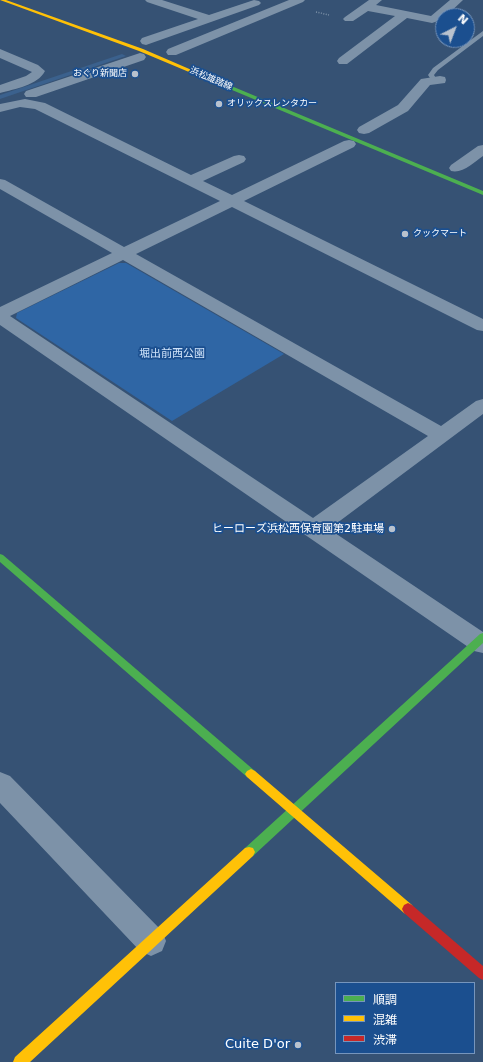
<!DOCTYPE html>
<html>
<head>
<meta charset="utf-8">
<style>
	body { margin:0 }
	#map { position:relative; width:483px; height:1062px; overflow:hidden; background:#365274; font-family:"DejaVu Sans","Noto Sans JP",sans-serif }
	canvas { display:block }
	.legend { position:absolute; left:335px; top:982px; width:140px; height:72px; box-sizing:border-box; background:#1b4f8f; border:1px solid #7695bc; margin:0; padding:5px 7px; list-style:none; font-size:12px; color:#fff }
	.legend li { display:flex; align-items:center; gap:8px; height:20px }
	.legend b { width:20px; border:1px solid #7695bc }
	.north { position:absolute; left:435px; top:8px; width:40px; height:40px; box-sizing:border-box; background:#1b4f8f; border:1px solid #7695bc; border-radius:50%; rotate:42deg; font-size:11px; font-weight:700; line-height:16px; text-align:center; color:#fff }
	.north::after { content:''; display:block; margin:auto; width:14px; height:18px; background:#b9c2ce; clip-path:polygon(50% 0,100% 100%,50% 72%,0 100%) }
</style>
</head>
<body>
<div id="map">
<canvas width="483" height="1062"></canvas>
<ul class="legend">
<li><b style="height:5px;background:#4caf50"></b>順調</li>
<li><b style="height:5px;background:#ffc107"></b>混雑</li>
<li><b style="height:5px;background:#c62828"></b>渋滞</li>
</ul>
<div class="north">N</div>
</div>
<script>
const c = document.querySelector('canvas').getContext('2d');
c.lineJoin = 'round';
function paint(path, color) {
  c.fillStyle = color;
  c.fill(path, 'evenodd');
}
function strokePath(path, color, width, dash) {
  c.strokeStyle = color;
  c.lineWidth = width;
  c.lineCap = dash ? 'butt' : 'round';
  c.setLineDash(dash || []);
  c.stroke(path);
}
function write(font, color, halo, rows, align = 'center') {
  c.font = font + ' "DejaVu Sans","Noto Sans JP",sans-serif';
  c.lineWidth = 3.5;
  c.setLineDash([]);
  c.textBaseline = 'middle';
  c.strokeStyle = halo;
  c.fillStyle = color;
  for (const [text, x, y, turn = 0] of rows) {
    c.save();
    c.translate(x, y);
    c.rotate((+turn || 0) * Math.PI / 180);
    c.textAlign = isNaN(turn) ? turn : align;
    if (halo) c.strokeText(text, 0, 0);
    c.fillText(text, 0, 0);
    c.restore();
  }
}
paint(new Path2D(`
	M119 263H126L284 354 172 421 16 318 17 313Z`), '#2f66a5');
paint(new Path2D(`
	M122 54 126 56 0 99V95Z`), '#3b618d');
strokePath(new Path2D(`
	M316 12 329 15`), '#7d92a8', 1.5, [1, 1.5]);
paint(new Path2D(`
	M483 31V36L438 70 434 75 437 80 432 81 428 75 433 68Z`), '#7d92a8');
paint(new Path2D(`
	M145 0H162L209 15 254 0 259 1 261 3 259 5 146 45 142 44 140 41 142 38 198 19 147 2Z
	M289 0H305L303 2 176 55H168L166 52 168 49Z
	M369 0H382L376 5 431 16 450 0H463L446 16H443L441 20 432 23 407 18 347 64H339L337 61 339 58 395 16 368 11 353 21H345L343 19 345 17Z
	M0 49 38 65 45 71C38 85 15 89 0 93V85L26 76 32 72 0 58Z
	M140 53 144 54 146 57 144 60 36 97H26L24 94 26 91Z
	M440 76 445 77 446 80 445 83 430 85 408 111 369 133 364 134 359 133 357 130 359 127 398 105 421 79Z
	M25 99 45 103 191 175 234 156 239 155 244 156 246 159 244 162 203 181 232 195 344 141 349 140 354 141 356 144 354 147 244 201 483 319V331L477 330 232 207 136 254 441 426 476 401 483 399V414L329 529 483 632V653L474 651 0 325V307L112 253 0 189V179L5 180 124 247 220 201 35 109 20 107 0 112V104ZM123 260 428 436 313 518 10 316Z
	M483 145V156C474 162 463 174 451 171L449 168 451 165 478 146Z
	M0 772 10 776 162 931 166 941 162 951 151 956 140 951 0 803Z`), '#7d92a8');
paint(new Path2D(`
	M189 70H193L483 191V195L189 72Z
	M0 554 3 555 255 771 257 774 255 777 251 779 247 777 0 562Z
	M483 633V643L253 856 249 857 245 856 243 852 245 848 480 634Z`), '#4caf50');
paint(new Path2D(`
	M0 0H6L143 49 194 71 189 72 139 51Z
	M251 769 255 771 412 905 414 909 412 913 408 915 404 913 247 777 245 774 247 771Z
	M249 847 253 848 255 852 253 856 30 1062H13L15 1057 245 848Z`), '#ffc107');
paint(new Path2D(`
	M408 903 412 905 483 966V980L479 978 404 913 402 909 404 905Z`), '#c62828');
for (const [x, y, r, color] of [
	[135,74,4,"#b9c2ce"],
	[219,104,4,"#b9c2ce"],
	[405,234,4,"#b9c2ce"],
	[392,529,4,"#b9c2ce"],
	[298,1045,4,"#b9c2ce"]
]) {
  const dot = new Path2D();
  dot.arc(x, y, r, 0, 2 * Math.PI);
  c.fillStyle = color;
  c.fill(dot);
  strokePath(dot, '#1b4f8f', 1.5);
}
write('9px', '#fff', '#1b4f8f', [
	["おぐり新聞店",127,74,"right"],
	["オリックスレンタカー",227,104],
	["クックマート",413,234]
], 'left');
write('9px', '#fff', '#1b4f8f', [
	["浜松雄踏線",211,79,23]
]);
write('11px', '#cfe3fa', '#1b4f8f', [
	["堀出前西公園",172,354]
]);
write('11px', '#fff', '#1b4f8f', [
	["ヒーローズ浜松西保育園第2駐車場",384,529]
], 'right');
write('13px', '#fff', '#1b4f8f', [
	["Cuite D'or",290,1045]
], 'right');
</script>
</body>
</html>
